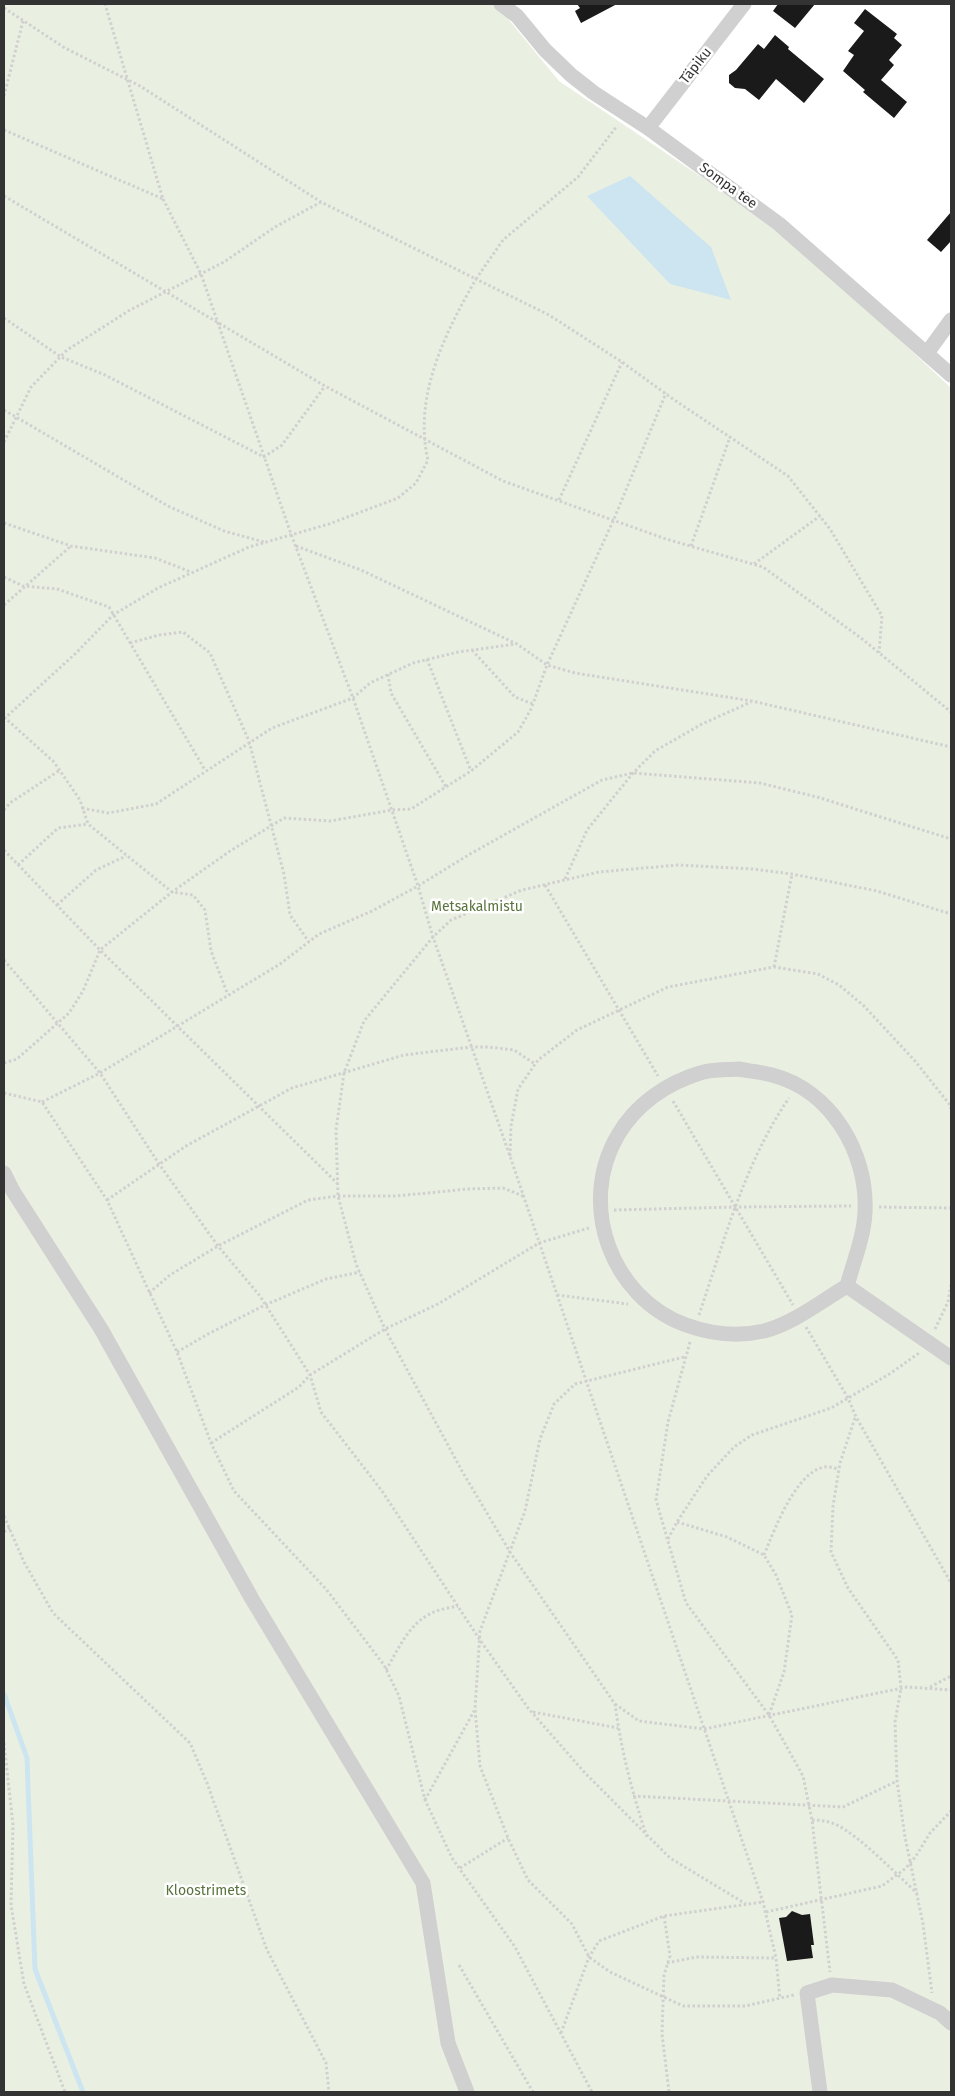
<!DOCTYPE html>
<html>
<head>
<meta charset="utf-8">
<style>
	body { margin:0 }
	#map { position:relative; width:955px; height:2096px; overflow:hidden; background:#fff; font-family:"Fira Sans",sans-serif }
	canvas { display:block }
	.frame { position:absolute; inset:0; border:5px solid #333; pointer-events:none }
</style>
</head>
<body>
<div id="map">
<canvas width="955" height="2096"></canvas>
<div class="frame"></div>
</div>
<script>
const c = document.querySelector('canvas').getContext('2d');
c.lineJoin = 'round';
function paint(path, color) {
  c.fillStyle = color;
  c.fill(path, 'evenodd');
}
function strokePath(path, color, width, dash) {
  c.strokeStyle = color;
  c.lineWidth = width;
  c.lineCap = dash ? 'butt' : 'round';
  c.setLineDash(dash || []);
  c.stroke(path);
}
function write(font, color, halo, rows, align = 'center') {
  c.font = font + ' "Fira Sans",sans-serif';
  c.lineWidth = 5;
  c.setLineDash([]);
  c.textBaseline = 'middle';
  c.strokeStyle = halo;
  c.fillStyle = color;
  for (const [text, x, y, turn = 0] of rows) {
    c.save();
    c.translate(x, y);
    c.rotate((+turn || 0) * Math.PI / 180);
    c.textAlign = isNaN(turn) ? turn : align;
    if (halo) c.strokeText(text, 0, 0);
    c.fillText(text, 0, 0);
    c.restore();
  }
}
paint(new Path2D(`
	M4 4H494L500 9 559 81 743 205 838 281 951 388V2092H4Z`), '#eaf0e1');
paint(new Path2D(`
	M630 176 711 247 731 300 670 284 587 196Z`), '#cce5f0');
strokePath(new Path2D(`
	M4 1694 27 1758 35 1969 83 2092`), '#cce5f0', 5);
paint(new Path2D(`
	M577 4H617L581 23 575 11 580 8Z
	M778 4H815L795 28 773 11Z
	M865 9 897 34 894 38 902 45 889 60 894 65 881 80 907 102 894 118 863 92 865 90 843 71 854 55 848 51 864 31 854 23Z
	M775 35 789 47 788 49 824 79 804 103 776 79 759 100 745 89 735 88 729 83V75L736 70 758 44 764 49Z
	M951 212V241L941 252 927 240Z
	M792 1911 802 1915 810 1914 814 1945H811L813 1958 787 1961 779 1918 786 1917Z`), '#1a1a1a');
strokePath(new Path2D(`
	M4 8 65 48 140 86 321 202 476 279 503 240 578 177 617 126
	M4 96 23 21
	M4 130 163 199 105 4
	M4 196 325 386 503 481 666 539 763 567 861 638 951 712
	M163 199 201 274 291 534 353 698 418 886 433 937 512 1162 763 1902 776 1958 780 1999
	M4 318 61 357 105 375 264 457 282 445 325 386
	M4 410 168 506 224 531 264 542
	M4 442 31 387 67 350 130 310 224 262 275 227 321 202
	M559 500 622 362
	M4 523 71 546 155 558 191 572
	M296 546 361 570 517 644 547 665 575 673 752 701 951 747
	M691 546 730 437
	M754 564 820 516
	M4 577 23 586 57 589 109 607 205 770
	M4 605 71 546
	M130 643 159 635 183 632 210 653 249 741 284 874 290 915 309 942
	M472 650 515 697 533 704
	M427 659 471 771
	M388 674 391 693 446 787
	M4 717 54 762 80 800 88 824 172 892 193 895 205 910 211 951 228 995
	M4 719 76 653 113 615 158 588 249 547 329 524 398 498 416 483 428 460C413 397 445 333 476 279L549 315 622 362 673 399 788 476 830 529 882 616 879 653
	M82 808 108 813 156 804 272 728 353 698 370 683 413 663 458 652 516 644
	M4 810 10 803 60 770
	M4 850 100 950 337 1183
	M18 865 58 828 88 824
	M565 879 587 830 633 773 655 751 702 724 751 702
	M545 885 658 1076
	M57 905 96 870 126 856
	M4 960 100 1073 159 1164 218 1246 260 1296 310 1375 321 1412 382 1491 480 1640 528 1708 585 1773 670 1858 746 1904
	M774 967 792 874
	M4 1063 17 1059 69 1013 83 991 100 950 172 892 230 851 284 818 330 821 392 810 411 809 471 771 518 732 531 709 547 665 614 519 666 393
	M4 1093 42 1102 107 1200 177 1352 211 1443 234 1491 326 1589 384 1665 399 1696 425 1800 452 1858 515 1947 592 2092
	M673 1101 793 1305
	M42 1102 100 1073 280 964 319 934 372 911 418 886 470 854 602 780 633 773 760 783 817 797 951 839
	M510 1156 511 1126 518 1089 538 1060 577 1030 668 987 774 967 818 974 839 985 864 1006 915 1061 950 1105 951 1109
	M107 1200 186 1146 292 1088 404 1055 471 1047H488L514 1050 535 1064
	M879 1207 951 1208
	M614 1210 735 1207 851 1206
	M149 1293 170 1275 218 1246 308 1200 338 1196H396L468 1189 503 1188 523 1196
	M557 1295 628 1304
	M699 1315C724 1241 745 1162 789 1098
	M806 1327 848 1398 856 1417 951 1583
	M935 1329 948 1302 951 1285
	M690 1342 668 1422 656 1500 686 1603 769 1715 803 1776 812 1820 830 1972
	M177 1352 208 1334 265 1305 326 1279 360 1272
	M684 1357 575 1384 554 1404 540 1439 525 1511 480 1631 475 1709 480 1766 508 1838 528 1880 572 1924 589 1957 610 1972 683 2006H745L794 1995
	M855 1418 840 1463 833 1506 831 1552 848 1588 898 1660 901 1688 895 1722 897 1781 905 1837 923 1924 932 1993
	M211 1443 299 1387 310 1375 385 1329 438 1304 539 1243 589 1228
	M4 1516 24 1562 53 1613 190 1743 207 1783 267 1950 326 2063 329 2092
	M677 1522 727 1537 764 1555 776 1575 792 1615 784 1672 769 1715
	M4 1532 10 1528
	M668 1539 677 1522 707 1476 734 1447 752 1435 831 1408 891 1373 919 1353
	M764 1555C774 1531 803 1450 839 1470
	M386 1670C398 1650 409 1623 432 1613 439 1609 450 1608 458 1606
	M930 1687 951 1676
	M615 1704 639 1721 704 1729 907 1687 951 1690
	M533 1712 618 1728
	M4 1743 13 1825 11 1905 24 1984 65 2092
	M633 1796 843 1807 897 1781
	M425 1800 474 1711
	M812 1820C820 1820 827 1821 835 1824 859 1835 896 1874 917 1893
	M647 1837C632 1793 621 1749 615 1704L510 1552 462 1471 385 1329 356 1264 338 1196 336 1130 344 1073 364 1021 433 937 451 920 522 890 599 872 678 865 753 869 792 874 877 891 951 914
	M460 1868 508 1838
	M766 1912 882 1886 906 1868 916 1856 930 1833 951 1811
	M664 1916 670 1956 664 1975 662 2034 669 2092
	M667 1963 696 1957 776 1958
	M459 1965 533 2092
	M561 2033 589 1957 599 1941 664 1916 763 1902`), '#d0d0d0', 3, [2.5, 2.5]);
strokePath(new Path2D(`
	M501 4 517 16 545 50 571 75 594 93 648 128 779 224 951 375
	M648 128 744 4
	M927 353 951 320
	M738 1069C749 1071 761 1072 772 1075 831 1090 868 1153 865 1212 864 1237 853 1263 847 1286 820 1302 794 1323 764 1331 738 1337 711 1334 686 1325 611 1298 577 1204 618 1135 636 1104 667 1083 700 1073 712 1069 726 1070 738 1069Z
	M4 1173 13 1191 101 1329 252 1599 423 1883 448 2043 467 2092
	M847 1286 951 1358
	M820 2092 807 1993 832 1985 892 1990 940 2013 951 2023`), '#d0d0d0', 15);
write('14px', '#333', '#fff', [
	["Täpiku",696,66,-52],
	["Sompa tee",728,186,36]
]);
write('14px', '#59733c', '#fff', [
	["Metsakalmistu",477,907],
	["Kloostrimets",206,1891]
]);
</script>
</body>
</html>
